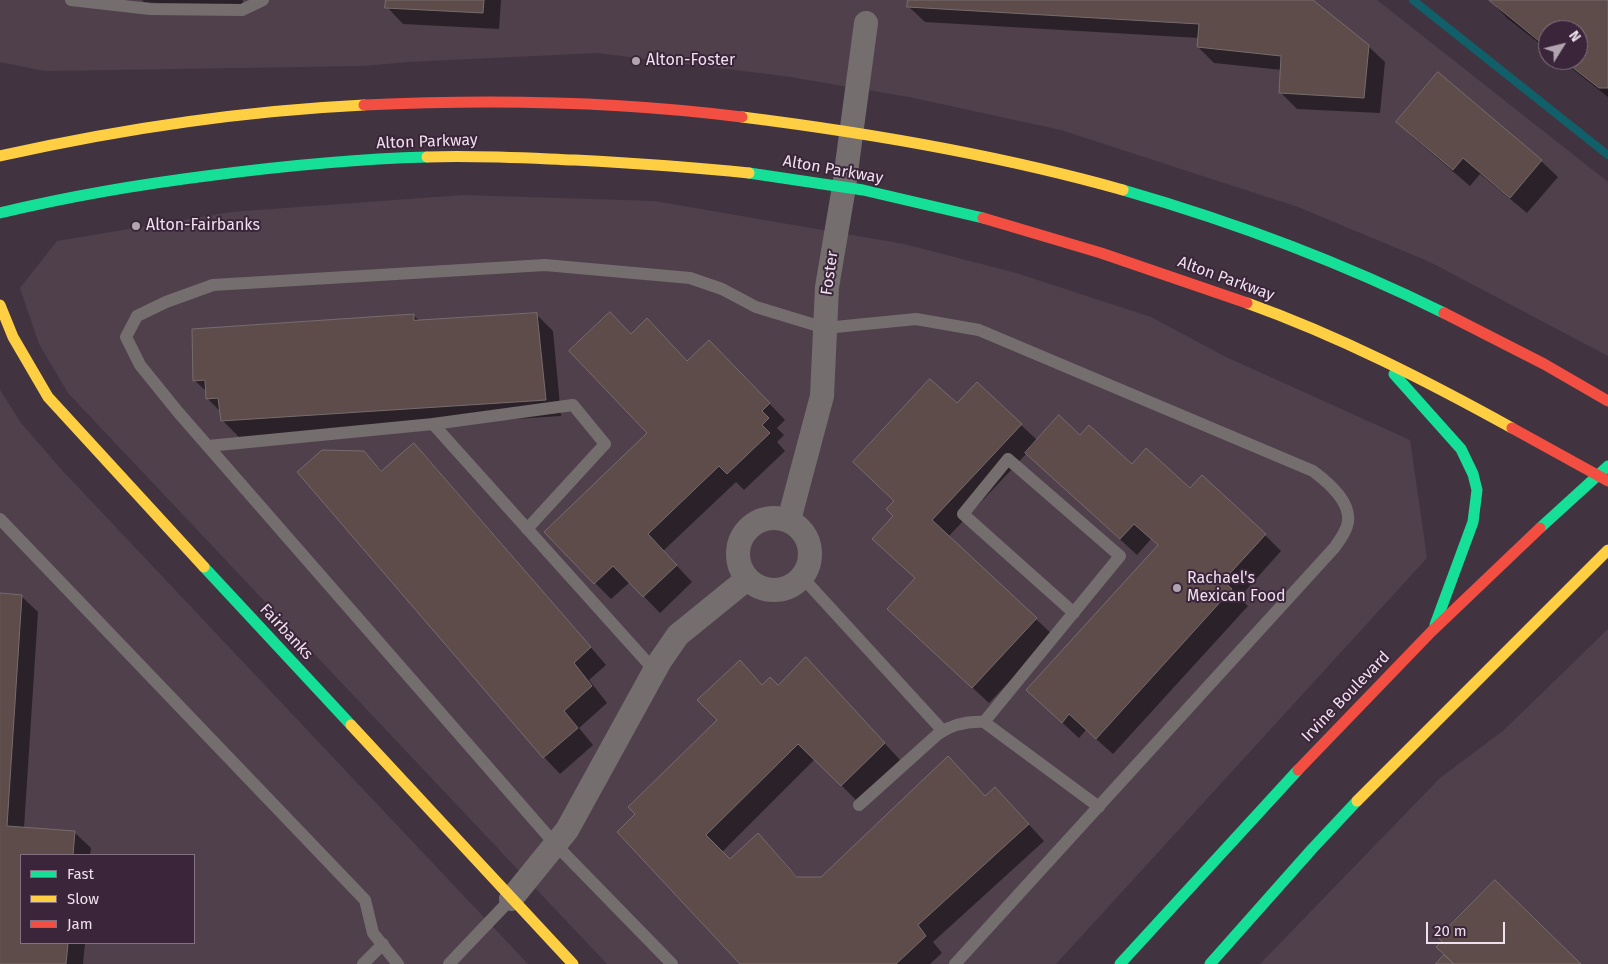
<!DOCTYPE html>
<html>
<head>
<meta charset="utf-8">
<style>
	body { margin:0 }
	#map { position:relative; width:1608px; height:964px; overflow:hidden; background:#413440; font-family:"Fira Sans",sans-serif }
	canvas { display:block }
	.legend { position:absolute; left:20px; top:854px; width:175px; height:90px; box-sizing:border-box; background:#3b253a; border:1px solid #837082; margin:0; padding:6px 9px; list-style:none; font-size:15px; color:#eee0ed }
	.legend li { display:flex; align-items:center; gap:10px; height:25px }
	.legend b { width:25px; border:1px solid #837082 }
	.north { position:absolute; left:1538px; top:20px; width:50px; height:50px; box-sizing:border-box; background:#3b253a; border:1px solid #837082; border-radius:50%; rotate:54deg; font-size:14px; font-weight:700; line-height:20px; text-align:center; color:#eee0ed }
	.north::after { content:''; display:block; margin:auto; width:18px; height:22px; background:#b1a4b0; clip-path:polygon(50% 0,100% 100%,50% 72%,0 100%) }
	.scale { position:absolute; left:1426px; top:922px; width:79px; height:22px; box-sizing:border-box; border:2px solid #eee0ed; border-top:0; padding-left:6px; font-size:15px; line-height:18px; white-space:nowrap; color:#eee0ed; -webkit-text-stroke:4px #3b253a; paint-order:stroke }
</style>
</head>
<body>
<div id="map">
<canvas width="1608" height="964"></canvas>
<ul class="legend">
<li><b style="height:6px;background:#16e098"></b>Fast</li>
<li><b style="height:6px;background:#ffcf43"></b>Slow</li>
<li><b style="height:6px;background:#f24e42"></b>Jam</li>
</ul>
<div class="north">N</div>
<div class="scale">20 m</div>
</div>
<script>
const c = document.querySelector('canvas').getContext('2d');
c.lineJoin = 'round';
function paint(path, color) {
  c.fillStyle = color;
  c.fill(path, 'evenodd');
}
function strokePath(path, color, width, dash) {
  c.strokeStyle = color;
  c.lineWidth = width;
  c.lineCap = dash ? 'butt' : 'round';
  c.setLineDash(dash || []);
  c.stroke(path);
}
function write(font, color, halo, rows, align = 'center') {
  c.font = font + ' "Fira Sans",sans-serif';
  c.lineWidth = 4;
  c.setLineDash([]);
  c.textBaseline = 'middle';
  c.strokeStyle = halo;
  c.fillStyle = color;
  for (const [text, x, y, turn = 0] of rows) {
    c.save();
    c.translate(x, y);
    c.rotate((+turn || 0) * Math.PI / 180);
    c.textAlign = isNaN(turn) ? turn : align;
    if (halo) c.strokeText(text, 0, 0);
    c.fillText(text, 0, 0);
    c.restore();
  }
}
paint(new Path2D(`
	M0 0H1377L1608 182V356L1430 262 1298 207 1061 130 909 97 784 76 597 53 407 62 363 66 45 71 0 62Z
	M463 195 654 201 904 244 1016 273 1151 317 1226 357 1410 440 1427 558 1056 964H607L68 393 39 344 20 288 57 241 231 212Z
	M0 390 21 423 60 468 528 964H0ZM21 855H194V943H21Z
	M1608 629V964H1260L1440 778 1504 730Z`), '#50404c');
paint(new Path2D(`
	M142 0H243L242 9 144 2Z
	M387 0H501L499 29 403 24 387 7Z
	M909 0H1311L1368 46 1385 62 1380 113 1297 109 1280 92 1282 70 1214 63 1198 47 1199 38 925 22 908 6Z
	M1490 0H1608V97L1561 60H1578V30H1548V50L1507 18Z
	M1398 122 1541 161 1558 177 1527 213 1480 174 1470 186 1414 138Z
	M413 315 420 321 537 315 553 331 561 416 239 437 222 420 221 412 207 398V392L194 380Z
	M631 335 688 362 726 358 785 420 777 428 784 435 777 442 785 451 744 490 736 482 663 551 692 582 660 613 630 582 611 599 595 583 649 434Z
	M957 405 1021 425 1038 441 1081 437 1132 466 1190 490 1265 535 1281 551 1239 598 1248 606 1113 754 1086 730 1079 738 1044 706 1159 546 1151 539 1137 555 1027 453 948 537 1053 635 989 703 905 625 916 579 895 516V501Z
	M414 445 430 461 606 665 589 680 607 703 579 728 593 745 560 774 544 757 299 472 363 452 383 472Z
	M0 594 21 596 38 612 24 828 74 832 91 848 90 855H21V943H85L83 964H0Z
	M740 662 763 686H778L822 675 900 760 858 802 815 759 722 852 730 861 758 834 799 878 822 879 986 797 1011 805 1044 841 933 942 942 953 930 964H742L636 814 719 720Z`), '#0007');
strokePath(new Path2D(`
	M1413 0 1608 155`), '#105f69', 8);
const building = new Path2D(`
	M386 0H484L483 13 385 8Z
	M908 0H1313L1369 45 1364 98 1279 93 1281 56 1197 47 1199 24 907 7Z
	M1489 0H1608V88H1599L1563 60H1578V30H1548V48Z
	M1438 72 1542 160 1510 198 1463 158 1453 170 1396 122Z
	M610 312 631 334 647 318 687 361 709 340 770 403 762 411 769 418 762 425 770 433 727 474 719 466 648 534 677 565 643 597 613 566 594 584 544 532 647 433 569 351Z
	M537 313 546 400 221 421 218 398 206 399 205 380 193 381 192 329 414 314V320Z
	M930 379 957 403 977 382 1022 424 932 520 1037 618 972 688 887 609 915 578 872 539 893 516 886 509 894 501 853 462Z
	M1059 415 1080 435 1089 425 1132 464 1146 448 1190 488 1202 475 1266 534 1223 581 1232 589 1096 739 1069 714 1062 723 1026 690 1158 545 1134 524 1120 539 1025 453Z
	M414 443 591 647 574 663 592 686 564 711 578 728 543 758 297 472 322 450 364 451 381 471Z
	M0 593 22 595 7 826 75 831 73 855H21V943H68L66 964H0Z
	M806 657 885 743 841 786 798 744 706 835 730 859 758 833 797 877H821L948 756 985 796 995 787 1029 824 918 925 926 936 896 964H740L617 832 635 814 628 807 717 720 697 700 740 660 762 685 770 677 778 685Z
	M1495 880 1581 964H1454L1436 947 1442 941 1438 938Z
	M1444 955 1454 964H1436Z`);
paint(building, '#5d4c49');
strokePath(building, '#776c6d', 1);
strokePath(new Path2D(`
	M71 0 150 9 242 10 263 0
	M433 424 573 405 605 444 527 529
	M208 446 433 424 655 671
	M0 519 365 900 373 933 398 964
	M802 577 943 731
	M984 722 1120 556 1008 459 963 514 1074 613
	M859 805 938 734C953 724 967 721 984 722L1099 807
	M363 964 383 944
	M449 964 511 899
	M672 964 555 844 178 412 140 365 126 337 137 316 166 302 213 285 545 265 690 278 722 289 756 307 825 328 916 319 979 330 1313 471C1329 483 1354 504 1347 526 1345 533 1339 541 1335 547L955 964`), '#746e6e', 12);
strokePath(new Path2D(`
	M738 554a36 36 0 1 1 72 0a36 36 0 1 1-72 0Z
	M789 520 822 396 827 287 844 187 866 23
	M511 899 567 830 660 661 678 635 747 579`), '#746e6e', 24);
strokePath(new Path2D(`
	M749 173 863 190 983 218
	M1123 190C1234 222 1341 262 1444 313
	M0 213C70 196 142 184 214 175 284 166 355 159 427 157
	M1394 374 1461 449 1473 474 1477 490 1473 522 1435 625
	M1540 528 1608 466
	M204 567 351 725
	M1120 964 1298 770
	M1210 964 1312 849 1357 801`), '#16e098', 11);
strokePath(new Path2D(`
	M742 117C870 133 999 155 1123 190
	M0 156C120 129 241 111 364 105
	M427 157C476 155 525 158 575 160 633 163 691 167 749 173
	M1247 303C1339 336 1427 381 1512 428
	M0 305 13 337 48 397 204 567
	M351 725 573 964
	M1357 801 1608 550`), '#ffcf43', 11);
strokePath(new Path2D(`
	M364 105C490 99 616 101 742 117
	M983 218 1101 253 1247 303
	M1444 313 1544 364 1608 401
	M1512 428 1608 481
	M1298 770 1432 631 1540 528`), '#f24e42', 11);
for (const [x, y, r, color] of [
	[636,61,5,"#b1a4b0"],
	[136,226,5,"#b1a4b0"],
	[1177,588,5,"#b1a4b0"]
]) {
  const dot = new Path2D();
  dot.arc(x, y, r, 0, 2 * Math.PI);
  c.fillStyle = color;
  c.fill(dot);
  strokePath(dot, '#3b253a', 2);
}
write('16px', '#eee0ed', '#3b253a', [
	["Alton-Foster",646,61],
	["Alton-Fairbanks",146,226],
	["Rachael's",1187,579],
	["Mexican Food",1187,597]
], 'left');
write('16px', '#eee0ed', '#3b253a', [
	["Alton Parkway",427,142,-2],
	["Alton Parkway",833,170,10],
	["Foster",830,273,-82],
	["Alton Parkway",1226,279,20],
	["Fairbanks",286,632,47],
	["Irvine Boulevard",1346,697,-46]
]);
</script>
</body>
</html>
